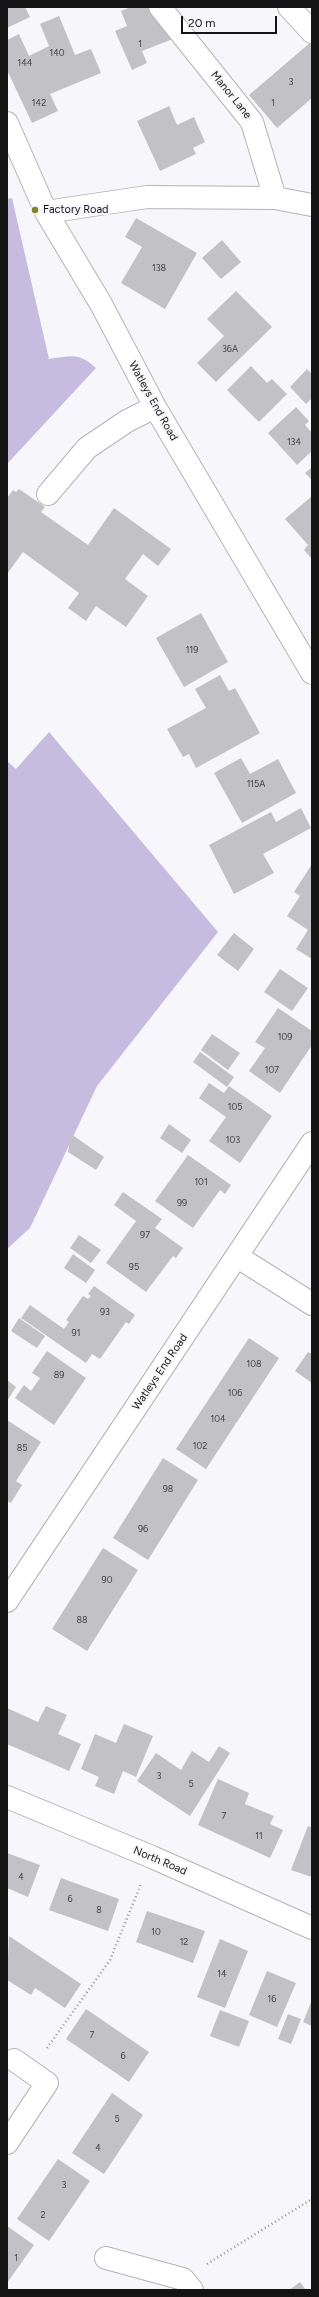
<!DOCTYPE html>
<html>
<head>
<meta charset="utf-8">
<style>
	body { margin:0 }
	#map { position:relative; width:319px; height:2297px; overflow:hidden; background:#f7f6fa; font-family:Figtree,sans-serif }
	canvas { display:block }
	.frame { position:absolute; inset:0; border:8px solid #141415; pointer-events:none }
	.scale { position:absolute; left:181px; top:16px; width:96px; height:18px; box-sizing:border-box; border:2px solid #141415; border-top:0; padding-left:5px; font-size:12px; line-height:14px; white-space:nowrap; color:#141415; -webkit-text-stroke:3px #f7f6fa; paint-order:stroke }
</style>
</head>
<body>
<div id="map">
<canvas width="319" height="2297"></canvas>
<div class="frame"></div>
<div class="scale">20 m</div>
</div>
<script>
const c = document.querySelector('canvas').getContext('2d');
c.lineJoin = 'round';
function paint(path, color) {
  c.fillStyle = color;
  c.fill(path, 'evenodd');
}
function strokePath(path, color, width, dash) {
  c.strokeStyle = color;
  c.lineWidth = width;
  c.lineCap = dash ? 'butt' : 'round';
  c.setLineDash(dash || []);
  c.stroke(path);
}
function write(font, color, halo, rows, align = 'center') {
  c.font = font + ' Figtree,sans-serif';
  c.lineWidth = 4;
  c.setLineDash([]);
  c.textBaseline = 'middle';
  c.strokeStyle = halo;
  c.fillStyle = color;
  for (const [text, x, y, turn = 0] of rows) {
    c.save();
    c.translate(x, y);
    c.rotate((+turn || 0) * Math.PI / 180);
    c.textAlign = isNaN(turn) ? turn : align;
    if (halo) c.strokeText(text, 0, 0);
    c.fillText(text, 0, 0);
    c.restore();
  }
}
paint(new Path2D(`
	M12 198 49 359C69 356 79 352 96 368L7 464V199Z
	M49 732 218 932 97 1086 30 1228 7 1249V761L16 769Z`), '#c6bce0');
paint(new Path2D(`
	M7 7H25L30 17 7 28Z
	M131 7H153L178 37 142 51 147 63 132 70 115 31 127 26 121 11Z
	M59 16 75 55 91 49 101 73 50 94 58 111 32 123 7 70V40L19 34 29 56 49 46 40 24Z
	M311 42 312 98 277 128 249 95Z
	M169 106 177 125 194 117 205 142 193 148 196 154 160 171 137 121Z
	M136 218 197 253 165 309 121 283 142 247 125 237Z
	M222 240 241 262 221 279 202 258Z
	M236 291 272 327 216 382 197 363 224 336 207 319Z
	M251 366 267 383 272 379 287 394 259 422 227 390Z
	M307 369 312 374V398L306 404 290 387Z
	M296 407 309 421 305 425 312 433V451L297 465 268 433Z
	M312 467V480L305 473Z
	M19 489 45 507 41 512 88 545 114 508 171 549 158 566 143 554 125 579 148 596 126 627 96 606 86 621 68 608 79 593 23 552 7 574V498L13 490 16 492Z
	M312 496V559L304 550 308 545 285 519Z
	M201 613 228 662 184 687 156 638Z
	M220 675 229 691 235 688 260 733 196 768 189 754 183 757 167 729 206 708 195 689Z
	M241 758 250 774 278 759 296 793 242 823 214 773Z
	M301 808 311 828 263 854 274 873 234 894 209 845 271 812 276 822Z
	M312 864V959L296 949 308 930 287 916 300 896 294 892Z
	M234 933 254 949 238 971 217 955Z
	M280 969 308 988 292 1011 264 992Z
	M278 1008 312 1031V1045L280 1093 249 1071 265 1048 255 1042Z
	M212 1034 240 1053 228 1070 201 1050Z
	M200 1052 234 1077 227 1087 193 1062Z
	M209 1083 224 1093 229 1086 272 1116 240 1163 209 1141 226 1117 199 1098Z
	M169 1124 191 1140 182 1153 160 1138Z
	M71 1134 104 1157 96 1170 68 1152Z
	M188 1155 231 1185 225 1194 220 1190 193 1228 155 1201Z
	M123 1192 162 1219 155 1228 183 1248 176 1258 173 1256 146 1292 106 1263 136 1221 114 1205Z
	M79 1235 101 1250 91 1263 70 1248Z
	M73 1254 95 1270 86 1283 64 1268Z
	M94 1286 135 1315 129 1324 126 1322 100 1359 92 1354 86 1363 21 1318 30 1305 64 1329 69 1322 66 1320 83 1296 88 1299 91 1296 88 1294Z
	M19 1318 45 1336 37 1348 11 1331Z
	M249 1338 279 1358 206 1469 176 1449Z
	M47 1351 86 1378 54 1425 15 1398 24 1385 31 1391 40 1378 32 1373Z
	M308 1352 312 1354V1383L295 1371Z
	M7 1380 16 1387 7 1401Z
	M7 1420 41 1442 16 1481 22 1485 11 1503 7 1501Z
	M163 1458 198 1480 148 1560 113 1538Z
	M103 1548 138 1570 87 1651 52 1629Z
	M46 1706 67 1715 58 1734 81 1744 69 1771 7 1744V1708L38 1722Z
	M124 1724 153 1736 136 1777 123 1771 114 1794 95 1786 99 1777 81 1769 95 1734 116 1743Z
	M219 1746 230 1753 190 1816 137 1781 156 1753 181 1770 192 1751 209 1762Z
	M218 1779 249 1793 245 1804 274 1816 270 1824 283 1830 270 1858 198 1825Z
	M308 1826 312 1828V1877L291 1870Z
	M7 1853 40 1865 28 1897 7 1888Z
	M61 1878 119 1899 108 1931 49 1910Z
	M147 1911 205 1931 193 1963 136 1942Z
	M9 1936 81 1984 65 2008 35 1988 31 1995 7 1980Z
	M220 1939 248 1951 225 2008 197 1997Z
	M267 1971 296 1983 277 2027 249 2015Z
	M312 2000V2026L303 2022Z
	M86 2009 149 2052 129 2082 66 2039Z
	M220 2010 249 2021 239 2047 210 2036Z
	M288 2014 301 2019 291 2044 278 2039Z
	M112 2093 143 2115 104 2174 72 2153Z
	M58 2159 90 2181 49 2241 17 2219Z
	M7 2226 34 2245 7 2283Z
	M300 2282 306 2290H289L292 2288Z`), '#c2c1c5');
const minor = new Path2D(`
	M160 7 252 122 275 198
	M289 7 312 32
	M7 123 46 212 101 304 155 407 312 673
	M46 212 147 197 275 198 312 205
	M48 494 87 448 127 421 155 407
	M238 1257 312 1304
	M7 1601 312 1143
	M7 1797 152 1857 312 1928
	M7 2143 47 2083 14 2060
	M106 2258 183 2279 192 2290`);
strokePath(minor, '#b4b3b7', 24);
strokePath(new Path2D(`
	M47 2048 110 1960 141 1884
	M207 2264 312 2199`), '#959497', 2.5, [1, 3]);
strokePath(minor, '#fff', 22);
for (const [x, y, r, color] of [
	[35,210,4,"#85822a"]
]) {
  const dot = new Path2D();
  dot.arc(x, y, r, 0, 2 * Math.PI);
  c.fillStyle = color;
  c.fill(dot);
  strokePath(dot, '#f7f6fa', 1.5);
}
write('9px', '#403f41', null, [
	["1",140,44],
	["140",57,53],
	["144",25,63],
	["3",291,82],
	["142",39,103],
	["1",273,103],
	["138",159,268],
	["36A",230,349],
	["134",294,442],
	["119",192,650],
	["115A",256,784],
	["109",285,1037],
	["107",272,1070],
	["105",235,1107],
	["103",233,1140],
	["101",201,1182],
	["99",182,1203],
	["97",145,1235],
	["95",134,1267],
	["93",105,1312],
	["91",76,1333],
	["108",254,1364],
	["89",59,1375],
	["106",235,1393],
	["104",218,1419],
	["102",200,1446],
	["85",22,1448],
	["98",168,1489],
	["96",143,1529],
	["90",107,1580],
	["88",82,1620],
	["3",159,1776],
	["5",191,1784],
	["7",224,1816],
	["11",259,1836],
	["4",21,1877],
	["6",70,1899],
	["8",99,1910],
	["10",156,1932],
	["12",184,1942],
	["14",222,1974],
	["16",272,1999],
	["7",92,2035],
	["6",123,2056],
	["5",117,2119],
	["4",98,2148],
	["3",64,2185],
	["2",43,2215],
	["1",16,2258]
]);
write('11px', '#141415', '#f7f6fa', [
	["Manor Lane",231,95,51],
	["Watleys End Road",153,401,61],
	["Watleys End Road",160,1372,-56],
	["North Road",160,1861,23]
]);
write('11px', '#141415', '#f7f6fa', [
	["Factory Road",43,210]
], 'left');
</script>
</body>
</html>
